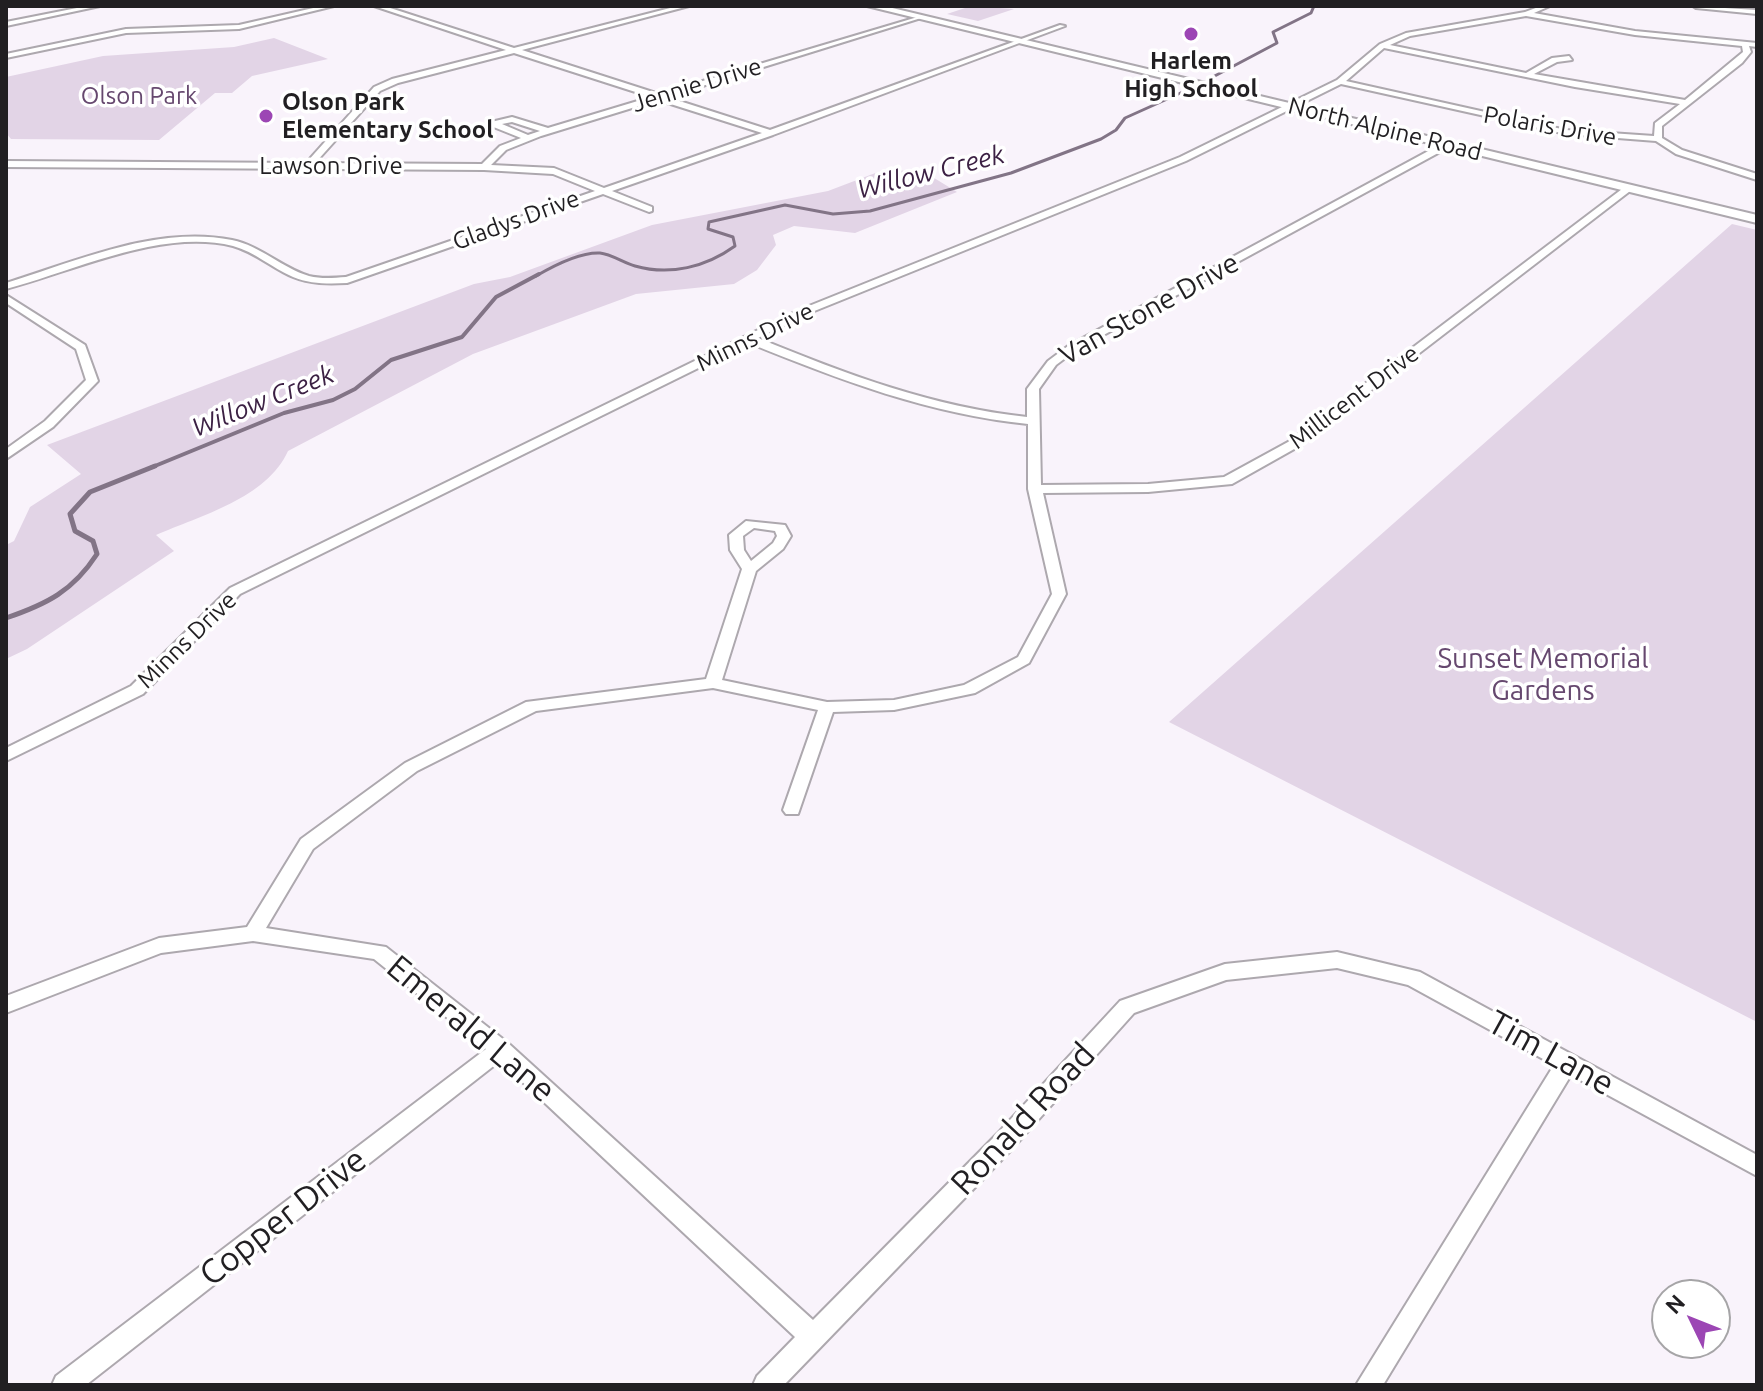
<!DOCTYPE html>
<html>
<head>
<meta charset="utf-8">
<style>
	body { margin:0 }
	#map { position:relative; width:1763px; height:1391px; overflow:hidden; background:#f9f3fb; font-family:Ubuntu,sans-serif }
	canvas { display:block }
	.frame { position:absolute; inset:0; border:8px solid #211f22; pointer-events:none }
	.north { position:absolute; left:1651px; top:1279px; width:80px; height:80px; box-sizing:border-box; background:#fff; border:2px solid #a6a5a7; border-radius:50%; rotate:313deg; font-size:22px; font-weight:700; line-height:32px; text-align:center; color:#211f22 }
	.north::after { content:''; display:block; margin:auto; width:28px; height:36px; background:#9c46b4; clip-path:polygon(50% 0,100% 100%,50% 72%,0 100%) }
</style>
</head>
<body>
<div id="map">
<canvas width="1763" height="1391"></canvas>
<div class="frame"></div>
<div class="north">N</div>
</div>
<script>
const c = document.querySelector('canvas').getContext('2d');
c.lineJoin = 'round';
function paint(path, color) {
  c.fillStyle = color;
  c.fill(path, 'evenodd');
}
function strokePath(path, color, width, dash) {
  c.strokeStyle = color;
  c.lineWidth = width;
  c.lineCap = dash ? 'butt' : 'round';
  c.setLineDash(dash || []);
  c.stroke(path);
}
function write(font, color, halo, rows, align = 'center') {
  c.font = font + ' Ubuntu,sans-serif';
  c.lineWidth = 7;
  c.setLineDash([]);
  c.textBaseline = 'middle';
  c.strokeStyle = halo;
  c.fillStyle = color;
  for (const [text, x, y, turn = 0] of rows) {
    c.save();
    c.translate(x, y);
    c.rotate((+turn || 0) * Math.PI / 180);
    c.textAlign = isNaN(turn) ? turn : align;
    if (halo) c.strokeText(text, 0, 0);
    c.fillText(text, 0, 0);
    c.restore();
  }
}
paint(new Path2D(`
	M971 6 1014 9 978 21 947 14Z
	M274 38 328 59 252 76 232 93H215L159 140 11 139 6 133V77L103 56 234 47Z
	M896 170 926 173 957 192 855 233 794 226 773 235 776 245 757 270 734 284 636 294 473 354 288 451C267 498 200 516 156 535L174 551 27 649 6 659V545L14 541 30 507 81 474 47 445 474 284 510 277 652 225 828 191 878 172Z
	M1732 224 1757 230V1022L1169 722Z`), '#e2d4e6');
strokePath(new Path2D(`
	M1209 79 1277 43 1273 32 1311 13 1314 6
	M536 276C553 266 579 252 600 253 611 254 624 263 635 266 670 276 706 267 735 246L733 237 708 229 709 222 785 205 833 214 870 211 1011 173 1101 139 1116 130 1125 118 1185 91`), '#827486', 3);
strokePath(new Path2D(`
	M150 468 284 413 333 400 355 389 391 360 462 337 496 297 539 274`), '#827486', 4);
strokePath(new Path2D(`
	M6 618C47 604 73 591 97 554L93 541 75 531 70 514 90 492 155 466`), '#827486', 5);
const minor = new Path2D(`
	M87 6H100L6 26V22Z
	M322 6H334L239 29 126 33 6 58V54L126 29 239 25Z
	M374 6H384L514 48 678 6H689L522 50 659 94 921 16V18L667 97 770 130 1060 25 1065 26 773 135 612 191 652 207V211L649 212 603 194 347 283C328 284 310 284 293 277 272 268 255 252 233 246 162 228 74 271 6 289V283C77 261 157 225 232 240 261 246 282 268 309 276 321 279 333 278 346 277L595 191 553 174 484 170 6 167V161L306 163 374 87 392 79 506 50ZM514 53 651 97 548 128 512 117 491 122V126L521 138 500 146 482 164 315 163 380 91 398 83ZM658 100 762 133 604 188 554 168 491 165 506 150 541 136ZM512 122 540 131 528 135 502 124Z
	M1541 6H1550L1534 13 1635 31 1757 43V47L1749 46 1751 52 1742 63 1662 126V138L1682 150 1757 174V180L1676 154 1656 141 1566 134 1341 84 1186 161 807 314 758 338C846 374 932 407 1027 417V389L1048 361 1068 346 1445 142H1451V146L1076 350 1056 365 1039 389 1041 485 1148 484 1224 477 1288 442 1626 186 1634 188 1296 448 1232 484 1148 492 1043 493 1066 594 1029 663 975 693 894 710 833 712 798 814H786L783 810 818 710 713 688 536 711 417 771 313 849 266 928 386 947 508 1043 813 1320 997 1134 1120 1001 1225 964 1337 952 1420 972 1757 1155V1176L1571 1075 1383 1385H1356L1554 1065 1408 985 1337 968 1226 980 1134 1013 1013 1148 784 1385H753L757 1376 795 1337 500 1061 86 1385H52L56 1376 486 1049 374 959 253 941 161 953 6 1013V996L159 938 247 927 301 839 405 763 526 702 706 679 742 569 730 550 729 535 746 521 785 525 791 536 783 549 756 571 722 680 827 702 894 700 964 685 1018 657 1052 594 1028 489V424C929 414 840 380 749 343L240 594 143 694 6 761V748L131 686 230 588 799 310 1180 157 1337 80 1380 44 1406 33 1525 12ZM1526 16 1635 35 1742 46 1743 52 1685 100 1534 74 1557 62 1572 60 1569 56 1552 58 1526 73 1390 45 1410 36ZM1384 48 1575 87 1680 104 1655 123 1654 136 1566 130 1346 81ZM754 528 775 531 777 536 773 543 751 561 744 550 743 536Z
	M1693 6 1757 10V14L1696 8Z
	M6 295 85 345 98 381 53 427 6 459V449L45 421 86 380 76 349 6 303Z`);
const secondary = new Path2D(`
	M867 6H884L1757 215V223Z`);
strokePath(minor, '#ada8ae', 4);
strokePath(secondary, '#ada8ae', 4);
paint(minor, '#fff');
paint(secondary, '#fff');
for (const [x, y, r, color] of [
	[1191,34,8,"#9c46b4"],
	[266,116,8,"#9c46b4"]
]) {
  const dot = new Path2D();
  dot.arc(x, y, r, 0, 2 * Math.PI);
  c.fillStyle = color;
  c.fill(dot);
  strokePath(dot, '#fff', 3);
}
write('bold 24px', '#211f22', '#fff', [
	["Harlem",1191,61],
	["High School",1191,89],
	["Olson Park",282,102,"left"],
	["Elementary School",282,130,"left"]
]);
write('24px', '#211f22', '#fff', [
	["Jennie Drive",697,85,-17],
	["Polaris Drive",1550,126,10],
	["North Alpine Road",1385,129,14],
	["Lawson Drive",331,166],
	["Gladys Drive",516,220,-20],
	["Minns Drive",755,337,-26],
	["Millicent Drive",1354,397,-37],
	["Minns Drive",187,640,-44]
]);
write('24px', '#66486f', '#fff', [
	["Olson Park",139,96]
]);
write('italic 26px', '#3c2144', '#fff', [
	["Willow Creek",931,172,-14],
	["Willow Creek",263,401,-22]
]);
write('28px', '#211f22', '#fff', [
	["Van Stone Drive",1149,309,-29]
]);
write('28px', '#66486f', '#fff', [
	["Sunset Memorial",1543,659],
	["Gardens",1543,691]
]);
write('34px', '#211f22', '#fff', [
	["Emerald Lane",471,1029,40],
	["Tim Lane",1551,1053,29],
	["Ronald Road",1023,1119,-47],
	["Copper Drive",283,1217,-38]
]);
</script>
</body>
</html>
